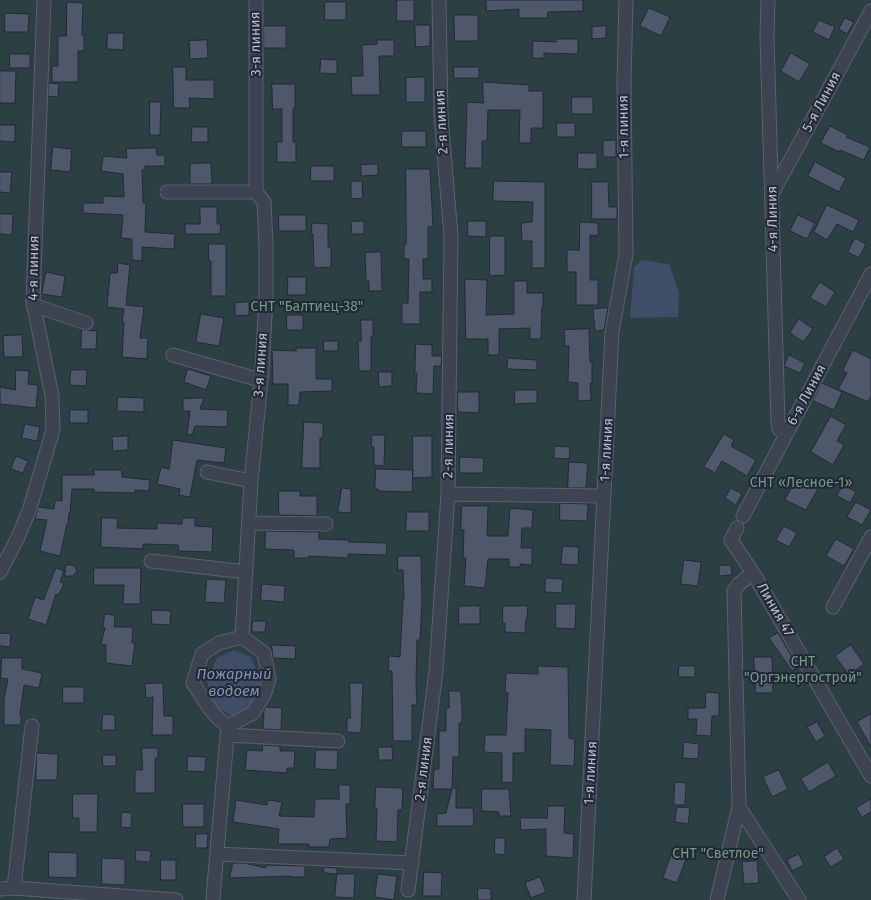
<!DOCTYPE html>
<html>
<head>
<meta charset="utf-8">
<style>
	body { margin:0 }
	canvas { display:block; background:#283141 }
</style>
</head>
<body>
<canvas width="871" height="900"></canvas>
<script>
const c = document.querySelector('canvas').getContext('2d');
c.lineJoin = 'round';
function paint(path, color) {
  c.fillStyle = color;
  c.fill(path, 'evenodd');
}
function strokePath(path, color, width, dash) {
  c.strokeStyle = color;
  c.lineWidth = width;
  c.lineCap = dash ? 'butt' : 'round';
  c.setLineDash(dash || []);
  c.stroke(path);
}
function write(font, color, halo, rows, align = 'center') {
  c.font = font + ' "Fira Sans",sans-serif';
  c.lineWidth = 4;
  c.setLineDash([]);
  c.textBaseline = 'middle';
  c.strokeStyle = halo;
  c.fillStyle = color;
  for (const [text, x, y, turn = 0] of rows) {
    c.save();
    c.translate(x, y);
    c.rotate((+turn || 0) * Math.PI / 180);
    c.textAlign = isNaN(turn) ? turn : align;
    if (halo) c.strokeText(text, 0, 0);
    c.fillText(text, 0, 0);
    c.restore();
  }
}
paint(new Path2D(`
	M0 0H871V900H0Z`), '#2c3f43');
paint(new Path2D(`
	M642 260 669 264 679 292 678 317 630 318 634 267Z
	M234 650 251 657 262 684 252 709 231 716 213 704 207 681 217 658Z`), '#3f4d69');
const building = new Path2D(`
	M397 0H414V21H397Z
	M486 0H583V11L548 12 547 18H519V9L487 11Z
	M67 2 83 3 82 35H84V51H78V82H52V66H58V36H66Z
	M325 2H346V20H325Z
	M649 8 670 17 661 36 640 26Z
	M5 13 29 14 28 32H5Z
	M454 15H478V41H455Z
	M845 18 854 22 847 34 839 29Z
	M819 20 835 27 829 40 813 32Z
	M415 25H430V46L416 47Z
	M264 26H286V48H264Z
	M606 26V38L592 39V27Z
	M108 33H124L123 50 107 49Z
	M556 39H578V54L544 53V58H532L533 41 556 42Z
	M207 40 208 58 190 59 189 41Z
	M377 40H394V56H379L380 95H352L351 76H363L362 45 377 44Z
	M791 53 810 64 799 82 781 71Z
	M10 54H30V68H10Z
	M321 59 337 60V74L320 73Z
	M173 67H186V80H214V99L189 98 190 108H174Z
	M454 67H479V78H454Z
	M0 71H16L15 103H0Z
	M425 77V102H406V78Z
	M483 82 529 85V91H543V128H531V143H519L520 110H488L487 141H482V168H465L467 102 483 103Z
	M49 83 59 84 58 97 48 96Z
	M272 84H295V108H293V142H296V162H277V142H282V109H273Z
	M572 97H593V114H572Z
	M150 102H161L160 135H150Z
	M557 123H575V137H557Z
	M0 125H15V142L0 141Z
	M830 126 848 135 846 137 870 147 864 160 840 150 839 152 821 143Z
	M192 127H208V142H192Z
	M402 131H426V147H402Z
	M616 140V157H603V141Z
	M53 147 72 149 70 172 51 170Z
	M156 148 157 155H165V166H145V170H142L143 203H146L145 232 175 234 174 249 142 247V261L132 260V239L121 238 123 215 83 213V203H103V196L124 197 123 174 101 171 103 156 127 158 126 149Z
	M578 153H597V169H578Z
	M815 162 846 178 839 192 808 176Z
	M211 163 212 184H190V164Z
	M378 164V175L361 176V165Z
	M311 166H334V181H311Z
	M406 169H430L433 226 428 227V259H423V279H432V292H420V324H402V303H408L409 259H404V244H406Z
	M0 172H12L10 193 0 192Z
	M362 181 363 198 351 199V182Z
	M494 181 545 182V268H532V241H522L521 223 532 222 533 202 493 201Z
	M592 182H608L609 207H617V219H592Z
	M827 205 859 220 853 232 837 224 827 240 814 232Z
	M200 207H217V224H221L220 234H185V224H200Z
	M0 214H13L12 235 0 234Z
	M279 215H306V231H279Z
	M798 215 815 223 807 239 790 231Z
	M364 221V234H352L351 222Z
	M468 221H486V237L468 236Z
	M580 222 598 223V236L590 235V280H598V305H576V272H567V250H579Z
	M312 223 328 224V247H331V267L314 268 313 234H312Z
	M490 236H505V275L490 276Z
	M855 238 866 244 859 258 848 252Z
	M209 244H226V296H211V261H209Z
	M381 252 382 291H369V281H366L365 253Z
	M118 263 130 265 126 305 144 307 140 338H148L147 359 122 357 124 322H122L124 309 107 307 110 273H117Z
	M46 272 65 276 62 297 42 294Z
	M288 277H306V295H288Z
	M465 279 487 280 486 315 514 314V281H527V293H543V307H542L541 339H530V328L499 329V355H488V339H466Z
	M820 282 835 292 826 307 810 298Z
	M249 302V315L235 316V303Z
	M608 308 604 330 595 331 593 309Z
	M201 314 224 318 219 346 196 342Z
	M287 315H303V330H287Z
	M799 319 813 329 803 342 790 333Z
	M361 320H373V337H371V371H359L358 341H361Z
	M589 329 590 362H592V383H590L591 400 578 401V383L568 382 569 346H565L564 330Z
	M82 330 97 331 96 349H81Z
	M22 335 23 357H4L3 336Z
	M324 341H338V351H324Z
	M416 344 432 345V356H442L441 366H434L433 394 416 393 417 373H415Z
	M296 348H316V379H332V391L300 392 299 405H288V384H273L272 350 296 351Z
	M853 350 871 359V396L868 402 838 389 847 373 843 370Z
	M789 355 805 363 800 373 784 366Z
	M508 358 537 360V370L507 369Z
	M188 369 211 376 206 390 184 382Z
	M16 370 29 371 28 384 38 385 36 408 0 404V387L15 390Z
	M71 370H87L86 386 70 385Z
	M379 372H392V386L379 387Z
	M822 383 842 392 834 410 813 401Z
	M515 390H537V403L515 404Z
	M458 392H479V413L458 412Z
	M118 397 144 398V412L117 411Z
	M204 398 200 409 228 410 227 427 195 426 192 435 187 434 190 411H183V399Z
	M70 410H88V423H70Z
	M831 416 846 425 837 441 844 445 833 465 811 452Z
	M304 422 323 423V438H320V468H302Z
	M25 424 40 427 37 441 22 438Z
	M724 434 734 440 731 446 756 460 747 476 722 461 715 473 704 467Z
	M372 435H385L384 466 374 465V447H372Z
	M128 436V450L113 451 112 437Z
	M413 436H432V477L413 478Z
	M173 440 226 448 224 463 197 460 190 497 179 495 180 489 157 484 161 467 169 469Z
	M555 446 570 447 569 459 554 458Z
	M16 456 28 461 23 473 11 469Z
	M460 457 484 458 483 473H460Z
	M569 462 588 463 586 488H568Z
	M376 469 413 470 412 492 378 491V489H375Z
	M94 470H122V477L150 480 149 491 135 490V493L94 492V489H72L70 513H69L68 524H67L60 556 40 551 47 520 35 519 38 507 54 509 55 500 62 501V475H94Z
	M798 476 819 487 806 510 785 500Z
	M843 485 856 492 850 503 837 496Z
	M342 488 351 489V513L338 512Z
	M731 488 742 494 736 505 725 498Z
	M279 491H300V496H317V516L279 515Z
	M856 502 871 510 862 525 847 517Z
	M560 503 588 504 587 521 560 520Z
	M462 506H488L487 536H508L510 508 533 510 532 528H522L521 548H532V565L520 564V567H509V559H488L485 588 464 586 466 558H463L464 530H461Z
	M407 512H429V531H406Z
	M102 518H118L117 528 157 529V523L182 524V518H195V526L213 527 212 552 179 551 178 545 143 544V549L101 547Z
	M784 526 797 533 789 547 776 540Z
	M266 531 319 532V539L349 540V542L387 543 386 555 348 554V558L309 556V558H294V550L265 549Z
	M836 539 854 549 844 566 826 556Z
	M563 546 579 547 578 565 561 564Z
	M398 556H421L422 601 420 640H417L416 684 417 705H412V741H393L392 671H388L389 656 400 657 403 600H404L403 570H398Z
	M684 560 701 562 698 586 681 584Z
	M66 565H72L75 567 77 571 73 576H65Z
	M731 565 732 575 719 576V566Z
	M56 568 64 571 60 582 64 583 59 595 56 594 46 625 28 619 35 597 43 600Z
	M94 568H141L140 604H123L124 585H94Z
	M546 578 563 579 562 593 545 592Z
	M207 579 226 580 224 603 205 602Z
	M262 584 285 586 284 602 261 600Z
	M556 604H576L575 629 556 628Z
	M459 606H480V624H459Z
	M503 606H528L527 618H526L525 633 505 632V623H503Z
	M152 610 171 611 170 625 152 624Z
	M105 614 115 615 114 627H133L132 643H135L132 666 106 663V645L101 644 105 628H103Z
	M253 621H266L265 632H252Z
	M0 633 11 634 10 647 0 646Z
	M778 633 798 667 792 671 769 638Z
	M272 645 296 646 295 659 273 658Z
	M851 645 864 664 849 675 835 656Z
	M754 657H772L773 693H756Z
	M2 658H22V669L42 673 39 688 24 685 20 714H21V725H4V699L8 679 1 678Z
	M538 666 568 667 569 738 575 739 574 766 550 765 551 730 525 729V753H513V782L502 783V753L484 752 485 735H506L508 693 505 692 506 673 538 674Z
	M679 666H695V677H679Z
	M163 683 164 716H173V735H152L153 697 146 698 145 684Z
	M350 683H363L361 733 347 732V718H350Z
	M63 687H84V703H63Z
	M449 691H461L462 708V723H459V757H453L452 789 453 788H456V808H473L474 826H437V814L446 813 452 789H433L434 769H439V731H446V708H449Z
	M706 692 719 693V716H712L711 736 696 735 697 719H688V708H705Z
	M266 707 282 708 281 730 263 729 264 710Z
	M103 714 115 715V730H102Z
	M871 714V747L857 722Z
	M817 722 825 736 816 742 807 727Z
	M684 742 699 744 698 759 683 758Z
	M263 745 280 746V751H295L294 768H287V773L245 770 247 750 262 751Z
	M378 747H392L393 760H379Z
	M142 748H158V758H155V793H135V770H142Z
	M316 750H338L337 770 315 769Z
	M37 753 58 754 57 780H36Z
	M103 755H116V766H103Z
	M188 756 206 757 205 772 187 771Z
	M828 762 836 776 809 792 801 779Z
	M779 770 788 789 772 797 763 777Z
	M675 782 686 783 685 805H674Z
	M339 785H350V804H346L347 838 330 839 329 847H309V844H278L279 829 233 822 236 800 267 805 268 800 282 802 279 816 314 817 315 799H339Z
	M376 787 403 788 402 810H398L397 842 376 841 377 809H375Z
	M482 789H509L511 816H499V812L482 811Z
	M73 794H98L97 832H79V818H73Z
	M871 799V812L862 817 856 808Z
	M183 804H204V827H183Z
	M548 806H565L564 833 574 834 573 858 546 856V829L521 830 520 818H547Z
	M677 807 690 808 688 824 675 822Z
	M122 812 132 813 131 828 121 827Z
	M196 834H208L207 848H196Z
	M495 838H505V855L495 854Z
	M837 848 844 859 831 867 824 857Z
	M136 850 151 851 150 862 136 861Z
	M49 852 77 853V878L49 877Z
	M672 853 686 859 677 883 663 878Z
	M799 854 804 865 792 871 787 860Z
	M102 858 125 859V885L102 884Z
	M161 860H176V880H161Z
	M757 861 759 883 744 884 742 862Z
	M233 863H244L266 868V865L305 866V877H291V876L230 878Z
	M324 867 337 868V874L324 873Z
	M424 872 442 873 441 896H423Z
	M337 874H355L354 898 335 897Z
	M378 874 397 876 394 900 375 897Z
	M540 877 546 892 531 898 525 883Z
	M478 888 491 889V900H478Z`);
paint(building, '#4f576a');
strokePath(building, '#232a39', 1);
const minor = new Path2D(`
	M768 0 767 37 778 421 779 429 785 435
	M167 192H256
	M773 192 871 11
	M33 305 86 323
	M173 355 260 380
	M207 472 251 481
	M448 494 604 496
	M743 516 871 274
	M249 523 326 524
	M737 528 731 540 753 573 871 776
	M151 561 246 572
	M0 572 18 537 29 511 53 430 52 396 33 302 44 0
	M833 607 871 537
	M242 637 251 481 262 371 266 298V243L264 202 256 192V0
	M242 637 264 653 269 679 265 693 253 713 228 726C212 716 203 698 193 683L202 654 219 643Z
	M227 735 338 741
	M739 807 799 900
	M217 854 412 863
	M14 888 32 726
	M0 889 14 888 176 900
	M408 890 436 671 448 494 451 236 441 116 439 0
	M213 897 228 726
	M584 900 612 332 626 254 624 81 626 0
	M717 900 739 807 734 591 739 584 753 573`);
strokePath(minor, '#5b616f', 15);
strokePath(minor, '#3d4351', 13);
write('14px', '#babfcb', '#212837', [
	["3-я линия",256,44,-91],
	["5-я Линия",822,102,-62],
	["2-я линия",442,122,-93],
	["1-я линия",624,127,-91],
	["4-я Линия",773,219,-91],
	["4-я линия",34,268,-89],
	["3-я линия",261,365,-86],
	["6-я Линия",807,395,-62],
	["2-я линия",449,446,-89],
	["1-я линия",607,450,-87],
	["Линия 47",775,610,60],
	["2-я линия",424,769,-83],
	["1-я линия",591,773,-87]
]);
write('14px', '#729b80', '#212837', [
	["СНТ \"Балтиец-38\"",307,307],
	["СНТ «Лесное-1»",801,483],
	["СНТ",803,662],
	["\"Оргэнергострой\"",803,678],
	["СНТ \"Светлое\"",718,854]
]);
write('italic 15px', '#8392b1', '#212837', [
	["Пожарный",234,675],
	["водоем",234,692]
]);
</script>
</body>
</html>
